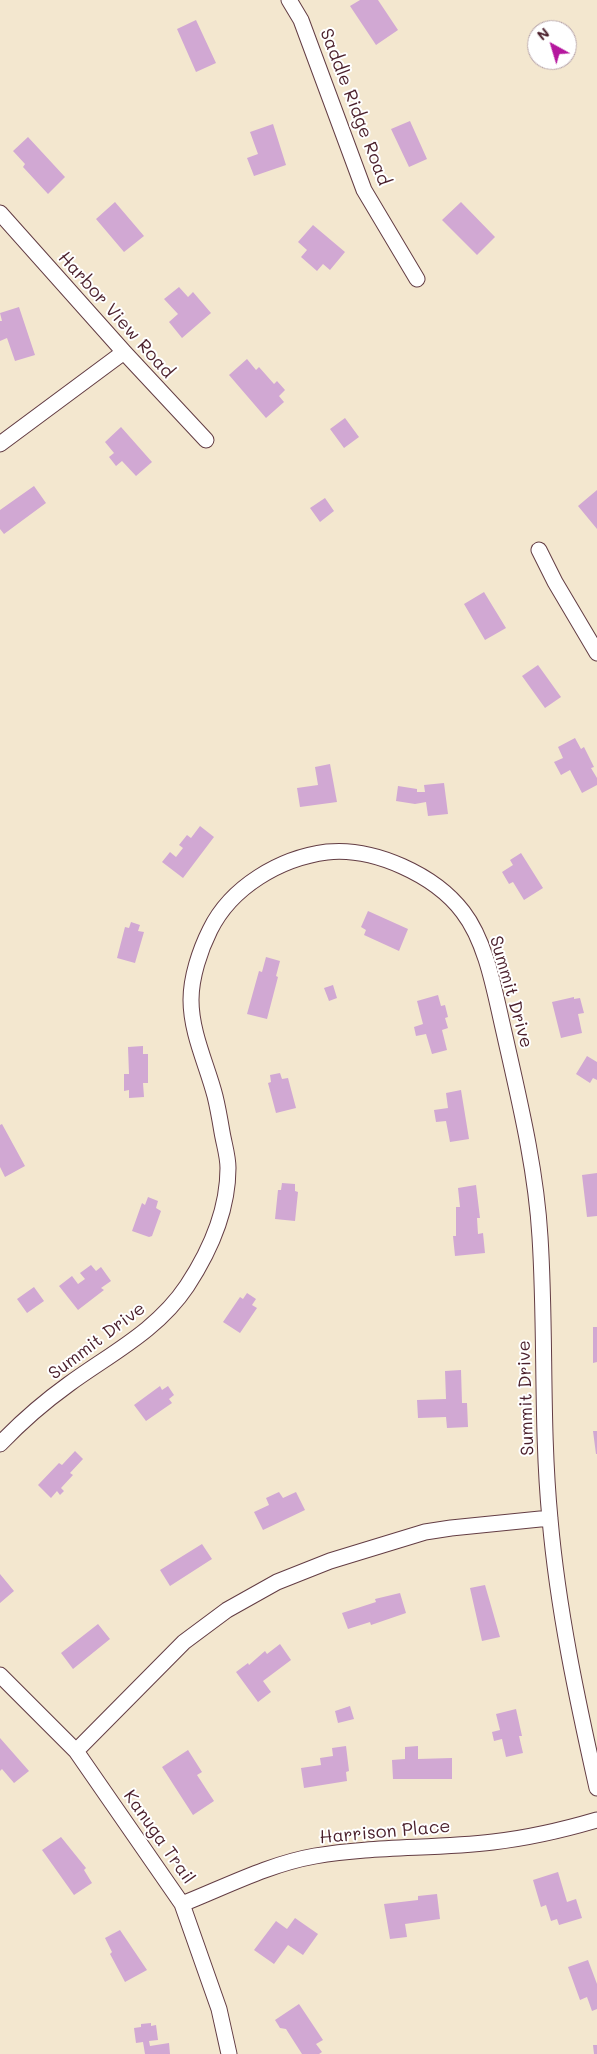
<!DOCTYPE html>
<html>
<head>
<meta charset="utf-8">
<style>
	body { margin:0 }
	#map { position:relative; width:597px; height:2054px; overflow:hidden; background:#f3e7cf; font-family:Mali,sans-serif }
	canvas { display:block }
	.north { position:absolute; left:527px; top:20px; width:50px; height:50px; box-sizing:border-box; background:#fff; border:1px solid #b7a5aa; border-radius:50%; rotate:321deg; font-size:14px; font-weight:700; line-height:20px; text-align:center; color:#4a1f2b }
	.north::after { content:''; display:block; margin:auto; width:18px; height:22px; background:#b5179e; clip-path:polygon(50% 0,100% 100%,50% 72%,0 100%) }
</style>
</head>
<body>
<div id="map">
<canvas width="597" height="2054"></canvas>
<div class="north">N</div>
</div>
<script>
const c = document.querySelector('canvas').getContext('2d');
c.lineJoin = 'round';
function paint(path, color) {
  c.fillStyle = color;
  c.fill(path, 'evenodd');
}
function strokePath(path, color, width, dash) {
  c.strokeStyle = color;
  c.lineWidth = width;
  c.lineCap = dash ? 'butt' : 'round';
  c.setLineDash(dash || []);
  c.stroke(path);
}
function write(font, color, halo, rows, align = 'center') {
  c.font = font + ' Mali,sans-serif';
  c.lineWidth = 4;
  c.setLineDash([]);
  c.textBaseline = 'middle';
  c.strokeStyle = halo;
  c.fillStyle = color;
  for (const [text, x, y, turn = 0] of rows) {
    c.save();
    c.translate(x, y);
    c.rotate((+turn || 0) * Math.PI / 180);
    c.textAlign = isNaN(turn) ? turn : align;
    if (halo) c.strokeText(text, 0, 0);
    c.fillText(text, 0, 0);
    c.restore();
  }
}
paint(new Path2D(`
	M360 0H378L398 30 376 45 350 6Z
	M196 20 216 63 196 72 177 29Z
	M410 121 427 159 409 167 391 129Z
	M273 124 286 165 254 176 247 158 258 154 250 132Z
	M28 137 65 177 48 194 23 167 25 164 13 151Z
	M115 202 144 236 124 252 96 219Z
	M461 202 495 237 477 255 442 220Z
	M313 225 345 252 330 270 323 264 317 271 301 257 307 250 298 242Z
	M179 287 188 297 193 292 211 313 182 338 169 322 178 314 164 299Z
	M19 307 35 355 15 361 7 338 0 341V321H2L0 313Z
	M247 359 256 370 259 367 274 384 277 381 285 390 279 396 284 402 266 418 229 375Z
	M345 418 359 437 344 448 330 429Z
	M121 427 152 462 136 476 122 461 116 466 109 457 114 453 105 442Z
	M34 486 46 503 4 534 0 529V510Z
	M597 490V529L578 506Z
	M325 498 334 511 320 522 310 508Z
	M484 592 506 628 485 640 464 604Z
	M538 665 561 697 545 708 522 676Z
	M575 738 581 749 584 747 594 767 591 768 597 778V785L582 793 570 770 561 775 554 762 563 758 558 747Z
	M330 764 337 802 300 807 297 788 318 785 315 767Z
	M444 783 448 814 428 816 426 802 415 804 396 801 398 786 417 789V792H425L424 785Z
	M200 826 214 837 183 878 162 862 170 852 176 857 183 848 179 845 187 835 191 838Z
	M521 853 543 888 524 900 513 882 509 884 502 872 513 865 510 860Z
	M368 911 408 929 399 951 364 935 366 930 361 927Z
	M131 922 140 925 138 931 144 932 135 963 117 958 125 927 129 928Z
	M266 957 280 961 276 976 278 977 267 1019 247 1014 259 971 262 972Z
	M333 985 337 998 329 1001 324 988Z
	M438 995 441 1006 445 1005 448 1017 445 1018 448 1028 442 1030 447 1050 432 1054 426 1034 416 1036 414 1027 423 1024 417 1001Z
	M574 997V999L580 998 584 1013 578 1014 582 1033 561 1038 552 1002Z
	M143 1046V1054H148V1083H143L144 1097 129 1098V1090L124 1091V1074H129L128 1047Z
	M587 1056 597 1062V1080L593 1078 590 1083 576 1074Z
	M280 1073 282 1079 288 1078 296 1108 276 1113 268 1083 271 1082 270 1075Z
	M461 1090 469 1139 450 1142 446 1121 436 1122 434 1110 448 1108 446 1093Z
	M2 1124 25 1166 5 1177 0 1167V1125Z
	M597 1173V1216L587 1217 582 1175Z
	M282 1183 295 1184V1191L298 1192 295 1221 275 1219 278 1190H281Z
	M476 1185 480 1218H477L478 1234 483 1233 485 1253 455 1256 453 1236H456V1207H460L458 1188Z
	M148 1197 158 1201 156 1208 161 1211 152 1236 149 1237 132 1231 142 1203 145 1205Z
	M91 1265 96 1271 101 1267 111 1281 101 1288 104 1290 78 1310 59 1286 72 1276 78 1284 85 1279 80 1273Z
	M34 1287 44 1301 27 1313 17 1299Z
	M247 1293 256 1299 252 1305 257 1308 240 1333 223 1322 240 1297 243 1299Z
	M593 1327H597V1362L593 1363Z
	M461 1370 462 1403H467L468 1427 447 1428 446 1417 418 1418 417 1400 446 1399 445 1371Z
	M160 1386 162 1390 168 1386 174 1395 169 1399 172 1403 146 1421 134 1405Z
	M593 1431H597V1454H596Z
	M75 1451 83 1459 70 1473 73 1475 61 1488 64 1491 60 1495 57 1491 51 1498 38 1485 59 1463 62 1465Z
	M279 1492 283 1498 296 1492 305 1510 263 1530 254 1512 269 1505 266 1498Z
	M202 1544 212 1559 170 1586 160 1570Z
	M0 1574 14 1591 0 1603Z
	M485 1585 500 1637 482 1641 470 1588Z
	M400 1593 406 1613 371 1625 370 1622 348 1629 342 1613 376 1602 375 1599Z
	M98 1624 110 1639 73 1669 61 1653Z
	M280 1644 291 1660 263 1681 271 1692 258 1702 236 1672 248 1663 249 1665 265 1651 267 1654Z
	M350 1706 354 1719 338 1723 335 1711Z
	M516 1709 522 1736H519L523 1753 506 1757 502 1739 494 1741 492 1732 500 1730 496 1714Z
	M0 1738 29 1771 14 1783 2 1769 0 1771Z
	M346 1746 349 1771 346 1772 347 1781 304 1788 301 1768 321 1765 320 1758 333 1756 332 1748Z
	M418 1746V1759L452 1758V1779H393L392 1760 405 1759V1747Z
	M188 1750 202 1772 197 1775 214 1801 193 1815 162 1767Z
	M61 1837 86 1868 84 1870 92 1883 74 1895 42 1850Z
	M558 1872 567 1902 576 1899 582 1918 559 1925 557 1919 551 1921 546 1905 541 1907 533 1880Z
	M437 1894 440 1919 405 1924 407 1937 390 1939 384 1904 418 1900V1896Z
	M295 1918 318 1934 303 1955 288 1945 274 1964 254 1950 276 1921 287 1929Z
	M120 1930 147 1970 125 1982 110 1954 112 1952 105 1938Z
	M588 1960 597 1984V2009L592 2011 587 1997 580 2000 568 1967Z
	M299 2004 323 2040 316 2044 322 2052 319 2054H302L286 2029 280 2028 275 2020Z
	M151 2023V2026L156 2025 158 2040 149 2041 150 2046 169 2043 170 2054H145L143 2042 136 2043 134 2028 141 2027V2024Z
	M593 2045H597V2054H594Z`), '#d1a8d3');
const minor = new Path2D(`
	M289 0 301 20 364 190 417 279
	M0 213 124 352 206 440
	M0 444 124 352
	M539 550 555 582 597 653
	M0 1444C21 1422 44 1402 69 1384 110 1354 157 1331 187 1286 210 1251 228 1211 228 1168 228 1156 224 1144 222 1132 220 1120 218 1108 215 1096 207 1065 191 1033 191 1000 191 977 200 950 210 930 231 887 280 858 327 852 374 847 435 875 463 912 487 943 495 994 504 1032 519 1099 536 1168 540 1237 546 1331 541 1425 550 1519 558 1610 577 1699 597 1788
	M0 1675 76 1751 182 1904 219 2009 229 2054
	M76 1751 184 1642 227 1610 277 1582 330 1561 425 1532 451 1528 550 1518
	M182 1904C225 1887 269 1864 315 1856 373 1846 434 1849 493 1842 529 1838 563 1830 597 1820`);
strokePath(minor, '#633d44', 17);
strokePath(minor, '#fff', 15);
write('18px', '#4a1f2b', '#fff', [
	["Saddle Ridge Road",355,107,69],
	["Harbor View Road",116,315,48],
	["Summit Drive",511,992,74],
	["Summit Drive",97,1341,-37],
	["Summit Drive",526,1398,-92],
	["Harrison Place",385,1832,-5],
	["Kanuga Trail",159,1837,55]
]);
</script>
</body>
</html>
